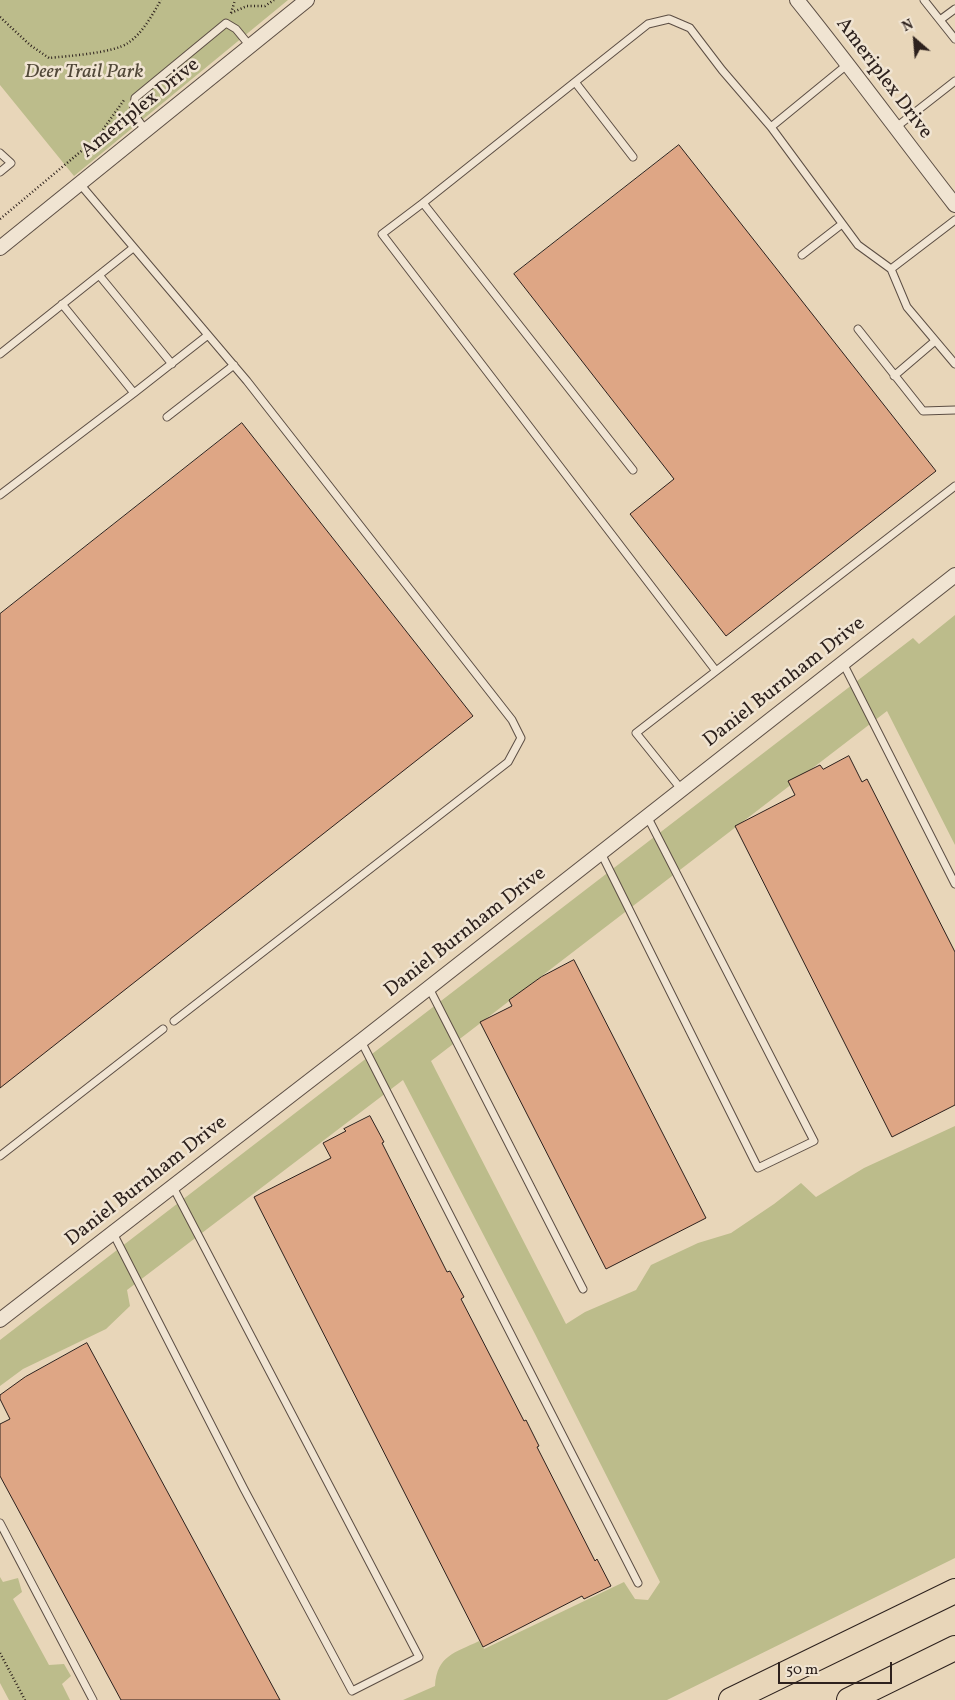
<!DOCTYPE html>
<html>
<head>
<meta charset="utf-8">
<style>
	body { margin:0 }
	#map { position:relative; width:955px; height:1700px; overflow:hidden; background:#e8d6b9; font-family:Vollkorn,serif }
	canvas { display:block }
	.north { position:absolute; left:890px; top:15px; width:50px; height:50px; -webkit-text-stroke:4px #f0e4d2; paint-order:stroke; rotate:333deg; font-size:14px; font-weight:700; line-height:20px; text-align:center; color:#2d211d }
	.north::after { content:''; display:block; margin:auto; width:18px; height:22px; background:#2d211d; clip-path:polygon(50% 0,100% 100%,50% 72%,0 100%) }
	.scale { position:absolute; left:778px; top:1662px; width:114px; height:22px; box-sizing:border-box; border:2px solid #2d211d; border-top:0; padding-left:6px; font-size:15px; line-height:18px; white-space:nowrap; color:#2d211d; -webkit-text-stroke:4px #f0e4d2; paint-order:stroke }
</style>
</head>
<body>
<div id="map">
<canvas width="955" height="1700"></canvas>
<div class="north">N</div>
<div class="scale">50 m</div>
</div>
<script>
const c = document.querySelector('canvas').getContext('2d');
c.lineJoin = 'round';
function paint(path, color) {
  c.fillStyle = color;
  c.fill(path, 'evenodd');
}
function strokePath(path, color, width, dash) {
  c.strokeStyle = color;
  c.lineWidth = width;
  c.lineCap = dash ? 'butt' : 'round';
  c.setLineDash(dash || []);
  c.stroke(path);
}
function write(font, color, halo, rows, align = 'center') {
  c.font = font + ' Vollkorn,serif';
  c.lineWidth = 5;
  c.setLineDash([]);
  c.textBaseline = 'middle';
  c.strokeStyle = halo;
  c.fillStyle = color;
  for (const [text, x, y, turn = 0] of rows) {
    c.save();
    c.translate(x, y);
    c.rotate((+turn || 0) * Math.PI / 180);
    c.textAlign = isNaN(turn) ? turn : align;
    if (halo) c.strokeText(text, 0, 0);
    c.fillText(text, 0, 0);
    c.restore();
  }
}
paint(new Path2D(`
	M0 0H288L74 176 0 85Z
	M955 615V845L887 711 431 1061 566 1324 585 1312 636 1290 651 1265 698 1243 731 1233 774 1204 801 1183 816 1197 864 1168 955 1126V1558L667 1700H403L435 1686C437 1655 455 1653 479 1641L484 1649 624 1582 635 1599 648 1600 660 1582 535 1334 403 1080 127 1290 130 1306 106 1329 23 1369 0 1386V1340L913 638 919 644Z
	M0 1577 3 1582 18 1578 22 1592 13 1599 49 1665 64 1664 71 1676 62 1684 70 1700H9L0 1683Z`), '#bcbc8b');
const building = new Path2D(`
	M679 145 936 471 726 636 630 514 674 479 514 274Z
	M242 423 473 716 0 1088V614Z
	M849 756 862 782 867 779 955 952V1105L892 1137 735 826 795 795 788 781 820 765 823 769Z
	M574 960 706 1218 606 1269 480 1022 512 1006 509 1000 541 977Z
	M370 1116 384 1142 382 1143 447 1272 450 1271 464 1297 461 1299 524 1421 526 1420 539 1446 537 1447 595 1561 597 1559 611 1586 584 1599 582 1596 483 1647 254 1197 331 1158 323 1143 346 1131 344 1129Z
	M87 1343 280 1700H121L0 1476V1424L10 1419 0 1399V1395L25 1377Z`);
paint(building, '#dea685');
strokePath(building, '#2d211d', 1);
const lane = new Path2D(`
	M924 0 955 39
	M940 20 955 9
	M575 82 423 203 633 470
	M771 127 848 64
	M895 128 955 81
	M146 131 133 113 135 98 226 23 236 29 250 46
	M0 153 11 163 0 172
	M633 157 575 82 648 24 669 19 690 28 722 70 771 127 858 245 891 269
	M80 184 247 381 512 720 521 738 508 762 174 1021
	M423 203 382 234 716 671
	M955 220 891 269 907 307 955 364
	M802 255 842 224
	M99 275 172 364
	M62 304 134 393 208 335
	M858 329 923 411 955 410
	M0 354 133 248
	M894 376 935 341
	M167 417 234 365
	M0 495 134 393
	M843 663 955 884
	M681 789 636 733 955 486
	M601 853 758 1168 814 1141 647 816
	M429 988 583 1289
	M361 1041 638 1583
	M0 1156 163 1029
	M113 1233 244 1489 352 1691 419 1657 173 1187
	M0 1523 93 1700`);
const street = new Path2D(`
	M797 0C851 67 902 137 955 205
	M0 248 307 0
	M0 1320 361 1041 955 575`);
const highway = new Path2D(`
	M731 1700 955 1591
	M849 1700 955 1648`);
strokePath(lane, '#5c4e44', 9);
strokePath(street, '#5c4e44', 16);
strokePath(highway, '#2d211d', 26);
strokePath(new Path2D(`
	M231 13 247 6H265L274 0
	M231 13 235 0
	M0 17 30 45 49 58C68 56 114 53 128 43 143 33 152 15 161 0
	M0 219 97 138 124 100
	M0 1653 25 1700`), '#2d211d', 2.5, [1, 2.5]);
strokePath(lane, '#f0e4d2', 7);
strokePath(street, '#f0e4d2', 14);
strokePath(highway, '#e8d6b9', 24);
write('italic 20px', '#514838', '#f0e4d2', [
	["Deer Trail Park",84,73]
]);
write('20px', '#2d211d', '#f0e4d2', [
	["Ameriplex Drive",883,79,53],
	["Ameriplex Drive",141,109,-39],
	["Daniel Burnham Drive",785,683,-38],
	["Daniel Burnham Drive",466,933,-38],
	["Daniel Burnham Drive",147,1182,-38]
]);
</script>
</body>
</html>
